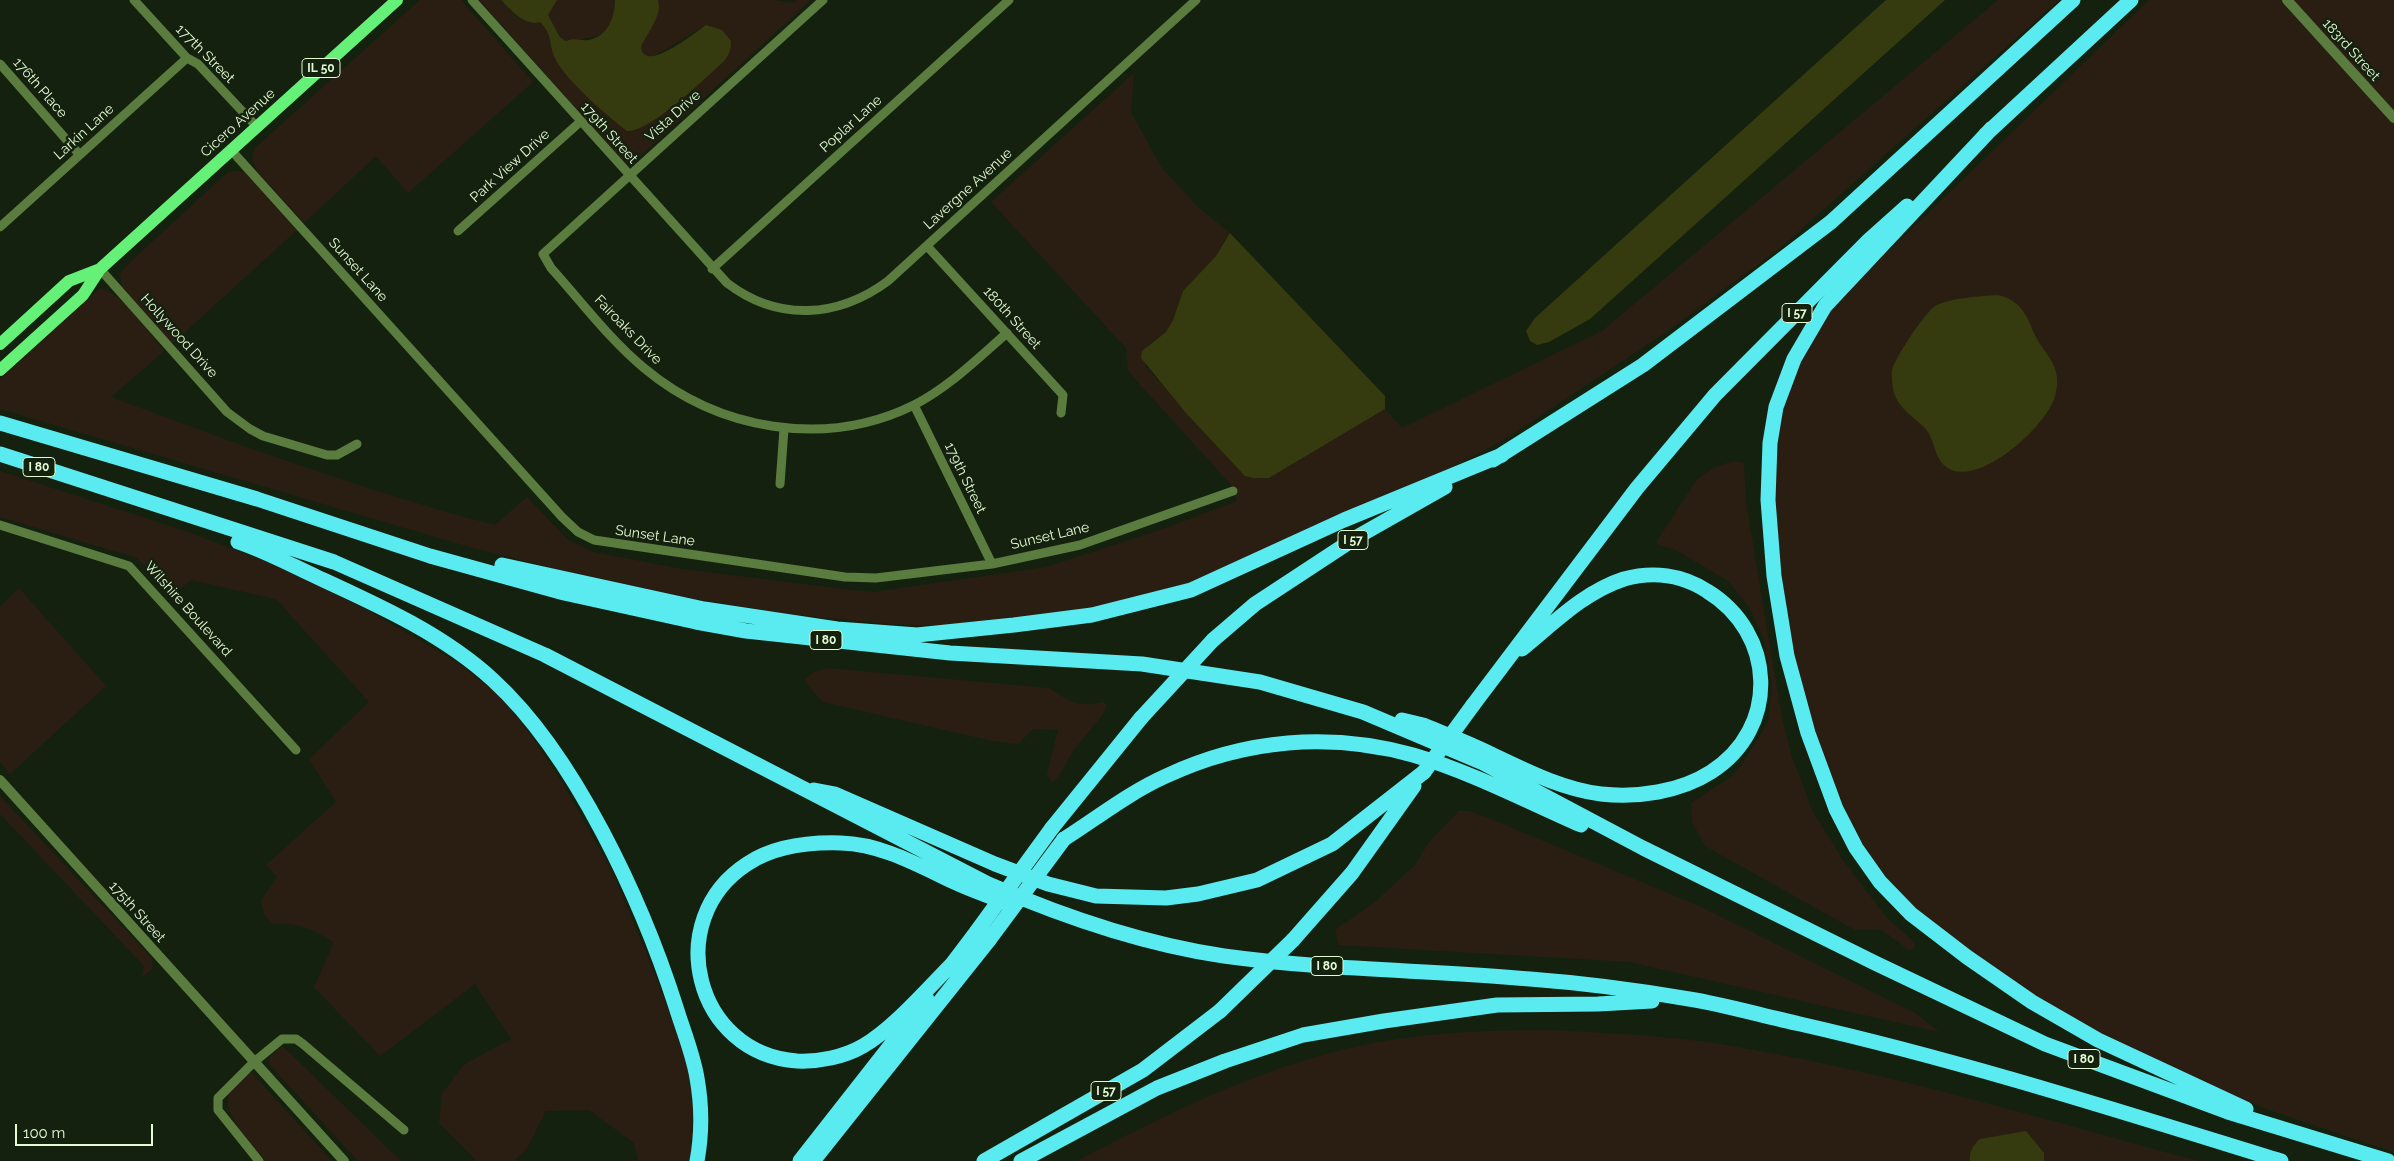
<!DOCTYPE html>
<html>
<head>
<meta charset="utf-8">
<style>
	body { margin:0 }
	#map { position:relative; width:2394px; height:1161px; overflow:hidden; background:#15210f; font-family:Raleway,sans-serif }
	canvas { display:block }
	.scale { position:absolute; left:15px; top:1124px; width:138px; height:22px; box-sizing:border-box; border:2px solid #e2fbd3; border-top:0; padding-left:6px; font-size:15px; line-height:18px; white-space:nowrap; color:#e2fbd3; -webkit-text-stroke:4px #15210f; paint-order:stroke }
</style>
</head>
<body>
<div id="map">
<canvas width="2394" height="1161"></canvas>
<div class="scale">100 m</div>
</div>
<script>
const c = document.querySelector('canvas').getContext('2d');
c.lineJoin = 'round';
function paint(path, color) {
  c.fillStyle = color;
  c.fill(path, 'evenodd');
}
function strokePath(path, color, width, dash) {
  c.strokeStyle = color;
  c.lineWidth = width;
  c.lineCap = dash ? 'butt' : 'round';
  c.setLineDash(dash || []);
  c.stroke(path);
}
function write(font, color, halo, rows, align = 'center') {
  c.font = font + ' Raleway,sans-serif';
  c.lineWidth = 5;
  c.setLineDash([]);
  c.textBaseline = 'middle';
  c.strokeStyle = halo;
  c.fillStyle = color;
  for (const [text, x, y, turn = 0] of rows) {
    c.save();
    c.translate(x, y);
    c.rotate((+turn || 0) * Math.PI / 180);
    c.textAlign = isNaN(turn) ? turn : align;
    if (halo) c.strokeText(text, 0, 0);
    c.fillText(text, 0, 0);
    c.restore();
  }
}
paint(new Path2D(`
	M420 0H461L533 82 408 193 376 156 304 223 256 170 252 157 255 148Z
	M479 0H501L517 17 540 22 546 27 568 75 613 121 634 131 665 112 721 64 706 25 654 56H647L642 52 641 47 659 5 658 0H775L792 3 797 0H811L635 161 627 165Z
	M557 0H615C616 37 592 40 563 40L548 15Z
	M1998 0H2059L1780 248 1669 330 1508 437 1472 457 1360 510 1188 585 1083 612 944 626 887 624 781 613 679 596 565 571 473 548 0 409V380L100 288C128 297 146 329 164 351L111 397C237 444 364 491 495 525L527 497 567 539 593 552 682 569 852 590 874 592 1046 567 1163 529 1237 501 1231 485 1128 371 1126 348 991 202 1134 73 1131 113 1162 168 1199 208 1230 233 1216 256 1183 291 1173 320 1166 332 1149 345 1146 367 1245 475 1269 478 1385 409 1402 428 1602 331Z
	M2149 0H2394V1152L2272 1111 2209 1086 2090 1030 1995 970 1909 904 1874 864 1848 816 1824 760 1803 701 1790 636 1778 544 1774 470 1781 421 1793 378 1806 349 1830 311 1862 277Z
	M235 171 245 172 297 230 172 344 122 286 120 275 126 266 228 172Z
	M1733 461 1744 463 1746 501 1763 605 1782 718 1792 757 1813 812 1843 860 1887 918 1912 940 1915 945 1914 949 1909 950 1882 930H1855L1705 846 1692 822 1691 803 1731 777 1741 765 1768 723 1772 686 1763 637 1749 607 1727 580 1674 549 1658 545 1657 541 1697 479 1714 468Z
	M0 471 188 532 275 565 366 609 457 662 497 693 531 735 562 782 612 871 649 959 672 1020 689 1073 693 1109 691 1161H638L634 1143 589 1110 546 1111 527 1149 514 1161H477L439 1123 442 1094 463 1065 511 1039 475 984 380 1056 314 987 334 942C310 929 301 922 273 924L265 916 261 901 277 877 266 865 336 802 309 759 369 702 276 599 191 580 173 595 137 558 0 517Z
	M19 588 106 686 10 774 0 762V607Z
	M827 668 1049 688C1071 702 1078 708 1104 702L1107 706C1098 724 1085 734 1074 750 1066 761 1063 772 1053 782L1047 775 1058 730 1033 729 1018 744 992 741 823 702 809 687 805 679 814 672Z
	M0 796 151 957 153 969 142 977 144 966 0 814Z
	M1459 811H1469L1486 817 1699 906 1917 1014 1939 1032 1629 962 1339 945 1335 930 1375 902 1415 865 1429 842Z
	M1550 1030C1606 1033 1663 1035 1720 1044 1882 1070 2039 1118 2198 1161H1077C1174 1110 1281 1057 1391 1040 1443 1032 1497 1030 1550 1030Z
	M282 1046 296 1059 401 1161H358L270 1065 269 1058Z
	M251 1072 332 1161H266C244 1136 201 1094 251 1072Z`), '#2a1e13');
paint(new Path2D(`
	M501 0H557L548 15 560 37 566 41C574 37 581 41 589 40 608 36 615 17 615 0H658C663 15 647 33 641 47L642 52C645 55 648 57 653 56 667 54 694 34 706 25L722 30 731 41C731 51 729 56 721 64 703 80 649 133 627 131 606 115 568 82 556 60 548 45 554 36 540 22 524 26 512 11 501 0Z
	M1886 0H1945L1590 319 1549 342 1537 345 1530 341 1526 331 1535 318Z
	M1230 233 1385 396V409L1269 478H1253L1245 476 1186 413 1141 358 1142 351 1166 332 1173 320 1183 291 1216 256Z
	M1998 295C2018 299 2027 314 2033 331 2043 355 2064 364 2055 396 2048 425 1979 488 1948 468 1933 459 1936 439 1924 427 1914 418 1898 407 1894 393 1893 389 1891 375 1892 371 1893 360 1925 313 1935 306 1950 298 1982 296 1998 295Z
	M2026 1131 2044 1153V1161H1970C1969 1152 1973 1145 1980 1139Z`), '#353b0e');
strokePath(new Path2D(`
	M134 0 187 58 198 64 257 127
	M472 0 727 283C778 322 838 318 888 281L1196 0
	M823 0 543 254 551 268C581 301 609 339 644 368 718 430 825 449 914 405 949 387 977 359 1007 333
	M0 64 79 154
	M231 150 562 517 578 532 594 540 845 577 876 578 992 564 1080 545 1233 491
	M0 227 187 58
	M458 231 580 122
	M927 246 1063 395 1061 413
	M100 269 227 412 250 429 263 436 327 455H337L357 444
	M712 269 1009 0
	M914 405 992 564
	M780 484 784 429
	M0 525 129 566 296 750
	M259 1161 218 1110V1098L254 1062 282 1039H296L303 1044 404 1130`), '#5a7c3f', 9);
strokePath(new Path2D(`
	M2287 0 2394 118
	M0 780 344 1161`), '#5a7c3f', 10);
strokePath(new Path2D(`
	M0 344 69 281 100 269
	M0 370 83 295 100 269 397 0`), '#65f178', 12);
strokePath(new Path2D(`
	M1992 128 1825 306 1794 359 1776 407 1770 443 1768 500 1774 576 1787 656 1808 733 1836 809 1856 848 1880 882 1911 914 1967 957 2032 1002 2098 1040 2246 1109
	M1985 135 2131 0
	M0 423 257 499 430 556 564 593 696 622 746 631 950 653 1142 664 1260 682 1363 712 1481 762 1643 848 1875 963 2045 1044 2228 1112 2388 1161
	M0 454 334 562 545 655 988 884C1064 917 1142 944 1224 956 1325 970 1428 970 1530 979 1583 983 1637 990 1689 999 1726 1005 1763 1016 1800 1024 1963 1061 2122 1112 2281 1161
	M1493 460 1643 365 1831 222 2073 0
	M238 542C265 551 291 565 317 577 378 605 443 634 493 680 575 755 642 901 676 1007 683 1030 693 1054 697 1078 702 1106 702 1134 697 1161
	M502 565 704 609 837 629 917 635 1014 625 1092 615 1191 590 1344 520 1502 455
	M1213 640 1255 604 1357 537 1445 487
	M1473 705 1637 488 1715 395 1869 240 1907 206
	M1402 720 1423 725C1445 734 1467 742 1489 753 1525 770 1561 789 1601 794 1637 798 1680 792 1711 772 1780 728 1776 633 1707 591 1682 575 1653 571 1624 579 1584 592 1554 623 1522 649
	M814 790 835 794 995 864 1048 884 1096 896 1166 898 1198 894 1257 880 1332 844 1424 772
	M1052 828 1141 718
	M1064 839C1097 818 1130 792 1166 776 1245 739 1330 732 1413 755 1471 772 1526 801 1581 825
	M1293 940 1352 873 1414 786
	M954 962C928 988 894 1028 863 1046 844 1057 819 1062 797 1061 695 1054 661 920 747 864 774 846 808 842 841 843 881 844 918 865 954 882 971 890 989 896 1006 903
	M949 968 977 931
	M800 1161 927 999
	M813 1161 989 940
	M984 1161 1143 1070 1220 1011
	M1021 1161 1157 1088 1225 1061 1303 1035 1384 1021 1497 1005 1598 1004 1652 1001`), '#5aebf0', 15);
strokePath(new Path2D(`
	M1141 718 1213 640
	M1424 772 1473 705
	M977 931 1052 828
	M989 940 1064 839
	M1220 1011 1293 940`), '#5aebf0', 15);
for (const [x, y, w] of [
	[321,68,38],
	[1797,313,30],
	[39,467,32],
	[1353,540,30],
	[826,640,32],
	[1327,966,32],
	[2084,1059,32],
	[1106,1091,30]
]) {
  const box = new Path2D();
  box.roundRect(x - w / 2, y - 9.5, w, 19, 4);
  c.fillStyle = '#15210f';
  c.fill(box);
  strokePath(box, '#e2fbd3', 1);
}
write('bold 12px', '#e2fbd3', null, [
	["IL 50",321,68],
	["I 57",1797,313],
	["I 80",39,467],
	["I 57",1353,540],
	["I 80",826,640],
	["I 80",1327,966],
	["I 80",2084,1059],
	["I 57",1106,1091]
]);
write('14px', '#e2fbd3', '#15210f', [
	["183rd Street",2351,50,48],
	["177th Street",205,54,45],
	["176th Place",40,88,49],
	["Vista Drive",673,116,-42],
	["Cicero Avenue",238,123,-42],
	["Poplar Lane",851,124,-42],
	["Larkin Lane",84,132,-42],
	["179th Street",609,133,48],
	["Park View Drive",510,166,-42],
	["Lavergne Avenue",968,189,-42],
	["Sunset Lane",358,270,48],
	["180th Street",1012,318,48],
	["Fairoaks Drive",628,330,46],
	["Hollywood Drive",179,336,48],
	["179th Street",965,478,64],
	["Sunset Lane",655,536,8],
	["Sunset Lane",1050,536,-13],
	["Wilshire Boulevard",188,609,48],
	["175th Street",137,912,48]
]);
</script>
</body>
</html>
